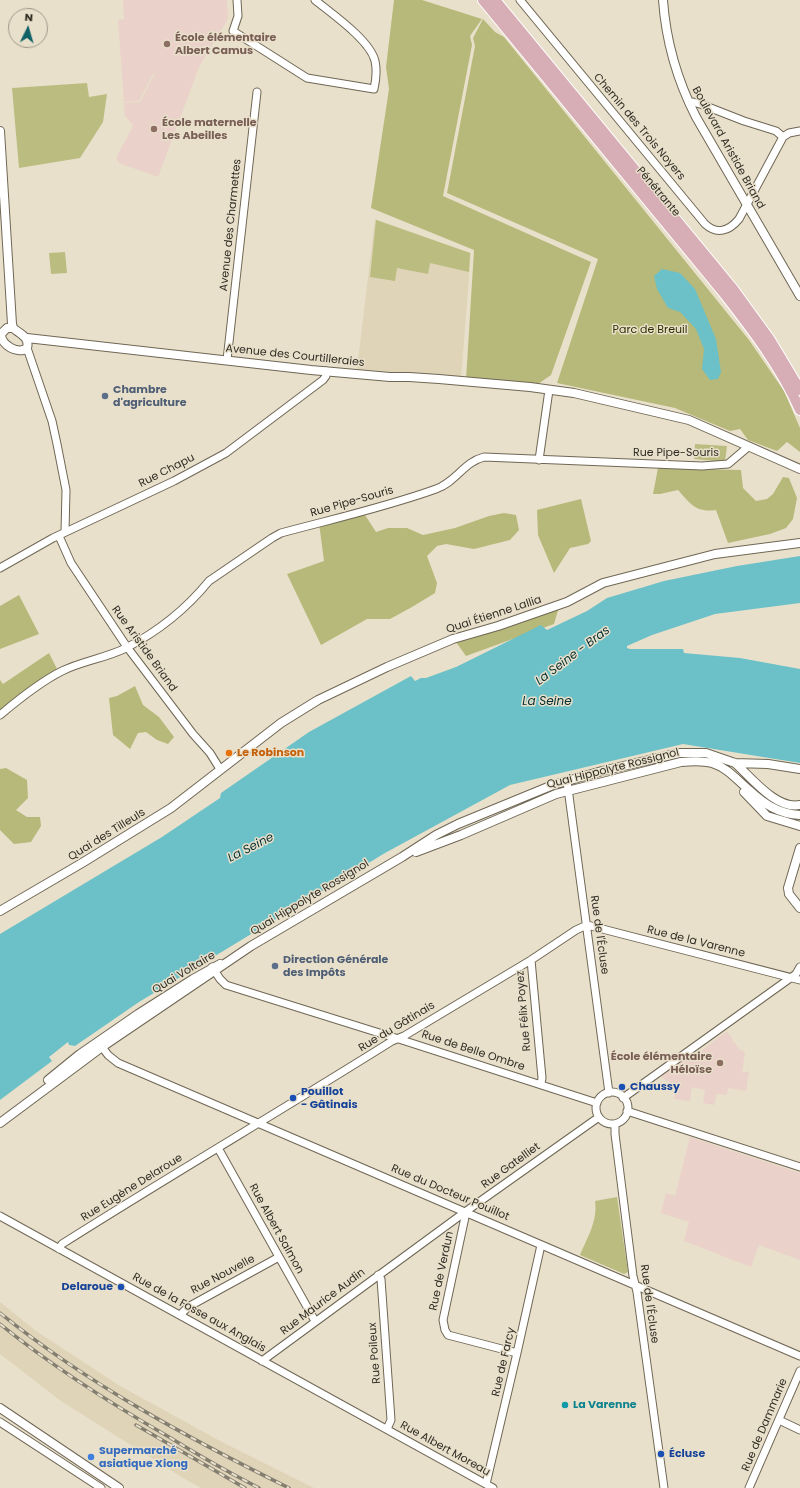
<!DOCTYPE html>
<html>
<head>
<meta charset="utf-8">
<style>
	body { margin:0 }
	#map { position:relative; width:800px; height:1488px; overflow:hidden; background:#e9e0cb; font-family:Poppins,sans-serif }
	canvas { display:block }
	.north { position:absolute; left:8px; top:8px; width:40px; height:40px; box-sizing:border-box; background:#e9e0cb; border:1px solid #9f9888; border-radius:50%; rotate:5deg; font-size:11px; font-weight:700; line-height:16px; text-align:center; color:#2f2c24 }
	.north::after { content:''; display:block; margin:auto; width:14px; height:18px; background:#116267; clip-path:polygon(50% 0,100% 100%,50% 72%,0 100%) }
</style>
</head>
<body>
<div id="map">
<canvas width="800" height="1488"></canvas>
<div class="north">N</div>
</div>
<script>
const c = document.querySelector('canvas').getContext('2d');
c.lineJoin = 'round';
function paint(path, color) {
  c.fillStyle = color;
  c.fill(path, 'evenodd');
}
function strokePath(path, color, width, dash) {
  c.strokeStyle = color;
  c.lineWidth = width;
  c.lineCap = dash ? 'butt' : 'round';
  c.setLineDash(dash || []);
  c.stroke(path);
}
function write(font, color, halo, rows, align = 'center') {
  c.font = font + ' Poppins,sans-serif';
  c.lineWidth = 3;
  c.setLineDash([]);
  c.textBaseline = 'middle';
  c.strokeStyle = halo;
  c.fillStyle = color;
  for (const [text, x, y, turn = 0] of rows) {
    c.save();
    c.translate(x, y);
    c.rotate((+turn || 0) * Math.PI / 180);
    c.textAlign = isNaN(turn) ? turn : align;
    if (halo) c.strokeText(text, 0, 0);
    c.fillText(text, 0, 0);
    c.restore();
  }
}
paint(new Path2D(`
	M375 219 471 253 461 378 357 369Z
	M0 1302 36 1331 120 1386 222 1442 314 1488H201L183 1478 61 1401 0 1354Z`), '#dfd4b8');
paint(new Path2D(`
	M123 0H227L228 19 199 67 158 177 119 163 117 159 118 154 129 134 133 125 125 116 124 103 140 102 154 75 155 74H153L139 101 124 102 118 20 124 19Z
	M727 1031 739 1049 745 1052 742 1073 749 1071 746 1091 729 1088 726 1095 717 1094 714 1105 703 1103 705 1090 692 1087 690 1101 674 1099 675 1086 662 1078V1074L691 1054 693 1057Z
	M690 1137 800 1173V1260L759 1245 751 1267 684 1241 689 1222 661 1213 666 1193 675 1196Z`), '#ead1c9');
paint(new Path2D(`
	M87 83 89 97 107 94 103 122 80 158 19 168 12 88Z
	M376 220 470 253 469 272 430 263 428 274 397 268 395 281 370 277Z
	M65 252 67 273 51 274 49 253Z
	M695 444 727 446 725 462 694 459Z
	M617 1197 628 1272 624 1274 580 1255C587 1238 598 1221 595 1201Z`), '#babd7f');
paint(new Path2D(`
	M394 0H422L482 19 470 36 472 45 443 196 591 262 551 375 538 384 466 380 474 250 371 208 389 89 386 67Z
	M483 19 495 32 504 37 749 340 784 391 800 428V452L787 442 777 451 748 440 740 429 730 431 675 408 557 383 598 259 447 193 475 46 473 38Z
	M658 468 741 470 743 488 756 501 767 499 773 494 783 477 789 478 797 498 793 519 786 528 770 534 728 543 716 510C695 513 690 503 678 490L660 494H653Z
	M581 499 591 541 588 544 570 548 554 573 538 535 537 510Z
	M504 513 516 515 519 530 510 540 474 549 446 544 437 546 427 556 437 583 435 593 412 607 390 619H367L321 645 287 574 324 561 319 523 365 515 376 532 388 528H407L423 535 455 528 489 516Z
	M19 595 39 634 0 649V606Z
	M559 607 554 624 466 656 456 642Z
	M49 653 57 669 0 713V680L3 684Z
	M135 686 143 705 159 717 174 737 168 744 157 740 146 732 138 733 130 749 113 735 109 698 117 696Z
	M6 768 27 780 28 798 16 810 27 817H40L41 826 31 842 14 844 0 830V769Z`), '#b6b979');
paint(new Path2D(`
	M662 269 680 273 695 289 716 339 721 372 718 379 710 380 702 369 704 349 696 329 680 312 668 308 657 289 654 276Z
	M800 556V603L715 614 652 635 627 646V648L630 649H683L684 653 740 658 800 669V763L683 744 510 785 385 853 139 1002 75 1046 69 1045 68 1042 49 1057 52 1061 0 1100V934L162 837 220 798 221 793 309 732 411 676 415 681 421 678H426L456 667 541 625 547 630 587 611 607 598 664 581 737 566Z`), '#6bc1c7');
const minor = new Path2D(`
	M237 0 238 16 233 31 307 78 374 89C376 80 377 70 375 61 370 40 332 14 315 0
	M520 0 705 224C717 235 729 231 739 219L783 137 789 133 800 131
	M690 104 693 102 703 105 744 121 776 131 783 137
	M27 348 52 421 57 444 66 490 65 532
	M227 360 257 92
	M539 460 549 390
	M59 536 71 563 127 647 193 734 210 753 220 769
	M0 568 53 538 174 481 226 453 323 380 326 376V371
	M0 715C19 699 40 682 62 671 82 661 106 658 126 648 157 632 187 608 209 581L272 538 281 533C333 519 386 507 436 489 456 482 464 462 484 457L702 466 728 464 748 447
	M567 781 609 1093
	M587 925 800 980
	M531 960 542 1078 541 1084
	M212 967 220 979 226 985 405 1041 597 1103
	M100 1044 108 1055 118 1063 800 1356
	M596 1108a16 16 0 1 1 32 0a16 16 0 1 1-32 0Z
	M623 1098 796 974 800 967
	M627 1111 800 1167
	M615 1124V1134L633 1276 637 1292 664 1488
	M218 1148 315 1321
	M465 1212V1217L443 1320 445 1330 448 1335 517 1353
	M0 1216 493 1488
	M59 1249 62 1244C171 1175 282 1110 392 1041L404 1036 531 960 576 930 587 925
	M378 1275 381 1279 391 1420 387 1429
	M180 1315 188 1307 279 1257
	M262 1361 465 1212 599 1117
	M779 1420 800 1430
	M0 1422 101 1488
	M486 1484 517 1353 541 1245
	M749 1488 800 1371`);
const tertiary = new Path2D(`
	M663 0C666 42 677 80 696 117L800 296
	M0 131 12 324 13 328
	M7 328H13C20 334 30 337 27 348 18 355 1 345 1 334Z
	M27 338 311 370 390 377H409L439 379 530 387 574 393 689 420 800 469
	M735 763C751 777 776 810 800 805
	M744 792 767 816 800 826
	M800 848 788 888 789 894 800 908
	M416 852 461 835 556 794 681 762C691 761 702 760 712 763 728 768 737 780 749 790 764 804 779 814 800 815
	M0 911 82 863 171 808 281 723 318 700 387 667 453 639 498 626 567 602 603 583 715 554 800 543
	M48 1080 80 1054 138 1014 193 979 220 964
	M0 1123 102 1047 251 946 402 857 436 835 458 824 553 785 602 771 679 753H706L735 763 768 764 800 769
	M0 1408 119 1488`);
const primary = new Path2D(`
	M483 0 723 292C752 329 781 367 800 410
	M495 0 733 289 770 340 800 390`);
strokePath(minor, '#6f6755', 9);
strokePath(tertiary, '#6f6755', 10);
strokePath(primary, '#fff', 12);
strokePath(minor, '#fff', 7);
strokePath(tertiary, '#fff', 8);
strokePath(primary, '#d7adb6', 10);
const rail = new Path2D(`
	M0 1313C88 1384 188 1438 289 1488
	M0 1324C53 1367 110 1403 169 1437 198 1455 228 1472 259 1488
	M136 1425 245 1488`);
strokePath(rail, '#847e70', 3.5);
strokePath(rail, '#e9e0cb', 2, [6]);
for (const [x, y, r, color] of [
	[167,44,4,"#8d6e63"],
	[154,129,4,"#8d6e63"],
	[105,396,4,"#5c6f8a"],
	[229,753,4,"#e8710a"],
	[275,966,4,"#5c6f8a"],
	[720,1063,4,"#8d6e63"],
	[622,1087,4,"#1a4fb4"],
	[293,1098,4,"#1a4fb4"],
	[121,1287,4,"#1a4fb4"],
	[565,1405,4,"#0f9aa8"],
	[661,1454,4,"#1a4fb4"],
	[91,1457,4,"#3f7fe0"]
]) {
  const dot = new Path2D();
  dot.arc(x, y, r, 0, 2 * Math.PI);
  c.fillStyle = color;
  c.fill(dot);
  strokePath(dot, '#e9e0cb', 1.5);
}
write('bold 11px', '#785e54', '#e9e0cb', [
	["École élémentaire",175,38],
	["Albert Camus",175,51],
	["École maternelle",162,123],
	["Les Abeilles",162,136],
	["École élémentaire",712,1057,"right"],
	["Héloïse",712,1070,"right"]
], 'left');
write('11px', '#2f2c24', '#e9e0cb', [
	["Chemin des Trois Noyers",639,127,50],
	["Boulevard Aristide Briand",728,148,61],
	["Pénétrante",658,192,50],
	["Avenue des Charmettes",231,225,-84],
	["Avenue des Courtilleraies",295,356,6],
	["Rue Pipe-Souris",676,453],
	["Rue Chapu",167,471,-27],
	["Rue Pipe-Souris",352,502,-16],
	["Quai Étienne Lallia",494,615,-18],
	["Rue Aristide Briand",144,649,54],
	["Quai Hippolyte Rossignol",613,769,-14],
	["Quai des Tilleuls",107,835,-32],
	["Quai Hippolyte Rossignol",310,898,-31],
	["Rue de l'Écluse",599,935,82],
	["Rue de la Varenne",696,942,14],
	["Quai Voltaire",184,973,-31],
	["Rue Félix Poyez",524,1011,-95],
	["Rue du Gâtinais",397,1027,-31],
	["Rue de Belle Ombre",473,1051,18],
	["Rue Gatelliet",511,1166,-36],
	["Rue Eugène Delaroue",132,1188,-32],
	["Rue du Docteur Pouillot",450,1193,23],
	["Rue Albert Salmon",276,1229,61],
	["Rue de Verdun",442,1271,-78],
	["Rue Nouvelle",223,1275,-28],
	["Rue Maurice Audin",323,1302,-37],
	["Rue de l'Écluse",649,1304,82],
	["Rue de la Fosse aux Anglais",199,1313,29],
	["Rue Poileux",375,1353,-94],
	["Rue de Farcy",504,1362,-77],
	["Rue de Dammarie",765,1425,-67],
	["Rue Albert Moreau",445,1449,29]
]);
write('11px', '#303000', '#e9e0cb', [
	["Parc de Breuil",650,330]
]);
write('bold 11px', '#4e5e75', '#e9e0cb', [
	["Chambre",113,390],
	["d'agriculture",113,403],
	["Direction Générale",283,960],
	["des Impôts",283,973]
], 'left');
write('bold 11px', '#c56008', '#e9e0cb', [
	["Le Robinson",237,753]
], 'left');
write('bold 11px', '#164399', '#e9e0cb', [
	["Chaussy",630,1087],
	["Pouillot",301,1092],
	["- Gâtinais",301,1105],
	["Delaroue",113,1287,"right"],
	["Écluse",669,1454]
], 'left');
write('bold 11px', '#0d838f', '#e9e0cb', [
	["La Varenne",573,1405]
], 'left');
write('bold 11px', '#366cbe', '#e9e0cb', [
	["Supermarché",99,1451],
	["asiatique Xiong",99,1464]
], 'left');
write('italic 12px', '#043033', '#e9e0cb', [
	["La Seine - Bras",573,656,-37],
	["La Seine",547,702],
	["La Seine",251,848,-27]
]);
</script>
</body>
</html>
